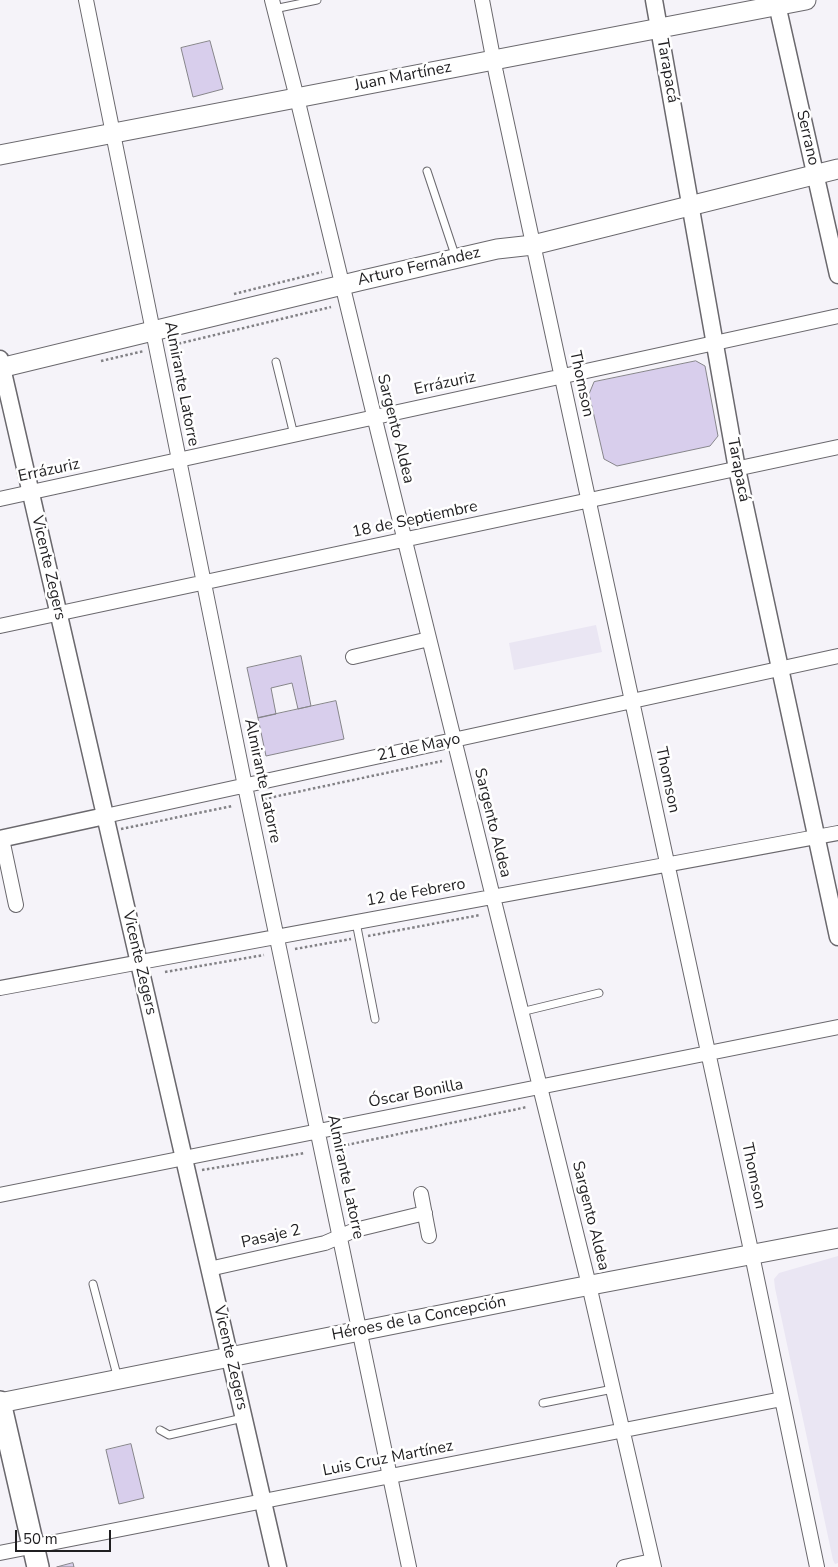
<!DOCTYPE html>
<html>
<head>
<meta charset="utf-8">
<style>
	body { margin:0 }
	#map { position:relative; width:838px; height:1567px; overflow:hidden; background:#f5f3f9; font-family:"Nunito Sans",sans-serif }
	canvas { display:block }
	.scale { position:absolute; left:15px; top:1530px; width:96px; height:22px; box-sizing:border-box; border:2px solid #201f21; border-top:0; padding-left:6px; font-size:15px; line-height:18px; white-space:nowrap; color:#201f21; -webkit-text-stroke:4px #fff; paint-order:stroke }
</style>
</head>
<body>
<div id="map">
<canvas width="838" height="1567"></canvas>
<div class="scale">50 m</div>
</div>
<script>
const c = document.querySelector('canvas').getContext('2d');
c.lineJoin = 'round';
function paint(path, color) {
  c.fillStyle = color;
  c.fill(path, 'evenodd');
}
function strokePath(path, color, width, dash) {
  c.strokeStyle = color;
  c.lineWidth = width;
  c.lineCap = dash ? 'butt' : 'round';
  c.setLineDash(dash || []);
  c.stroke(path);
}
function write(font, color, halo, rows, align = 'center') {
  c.font = font + ' "Nunito Sans",sans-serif';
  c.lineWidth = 5;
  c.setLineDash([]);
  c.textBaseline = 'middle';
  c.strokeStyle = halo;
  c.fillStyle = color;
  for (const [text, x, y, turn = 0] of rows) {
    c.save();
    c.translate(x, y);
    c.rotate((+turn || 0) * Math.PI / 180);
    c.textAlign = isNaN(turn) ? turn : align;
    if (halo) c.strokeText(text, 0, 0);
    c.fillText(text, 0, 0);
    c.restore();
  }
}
paint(new Path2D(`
	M596 625 602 652 514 670 509 643Z
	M838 1256V1563L835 1564 833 1560 775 1288 774 1279 779 1273Z`), '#eae6f3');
const building = new Path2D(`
	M210 41 223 89 193 97 181 48Z
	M696 361 705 366 718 436 710 446 617 466 604 459 589 394 594 382Z
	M301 656 311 706 298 709 292 683 271 688 276 714 258 718 247 668Z
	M336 701 344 739 266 756 258 718Z
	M131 1444 144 1498 119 1504 106 1450Z
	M73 1563 74 1567H57Z`);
paint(building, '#d8ceec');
strokePath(building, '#86858a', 1);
const service = new Path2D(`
	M274 9 317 0
	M427 171 456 258
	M276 362 294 435
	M356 922 375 1019
	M521 1012 599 993
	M93 1284 118 1379
	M543 1403 613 1389
	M160 1430 169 1435 243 1418`);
const minor = new Path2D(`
	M86 0 245 786 409 1567
	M272 0 297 98 378 432 589 1285 654 1567
	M482 0 496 73 752 1255 817 1567
	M0 499 838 316
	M0 626 838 447
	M353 657 429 639
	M105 816 838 656
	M2 839 16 905
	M0 988 838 833
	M421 1194 429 1236
	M0 1195 838 1027
	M209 1269 325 1243 355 1230 425 1213
	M0 1553 782 1399
	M624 1567 652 1561`);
const tertiary = new Path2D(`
	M654 0 737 469 838 937
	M776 0 838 275
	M0 359 278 1567
	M0 839 105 816`);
const secondary = new Path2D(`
	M0 155 806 0
	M0 368 359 281 497 249 533 245 838 169
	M0 1403 570 1289 838 1238`);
const primary = new Path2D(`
	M0 1402 38 1567`);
strokePath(service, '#6a686d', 9);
strokePath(minor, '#6a686d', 16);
strokePath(tertiary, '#6a686d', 19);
strokePath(secondary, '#6a686d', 21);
strokePath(primary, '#6a686d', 24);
strokePath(new Path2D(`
	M234 294 322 272
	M169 346 331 307
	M101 361 144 351
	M264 799 442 761
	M121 829 232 806
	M368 936 480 915
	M295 949 351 939
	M165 972 264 955
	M337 1147 527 1107
	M202 1170 305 1153`), '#828185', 2.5, [2.5, 2.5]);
strokePath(service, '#fff', 7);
strokePath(minor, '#fff', 14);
strokePath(tertiary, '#fff', 16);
strokePath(secondary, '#fff', 19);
strokePath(primary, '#fff', 21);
write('16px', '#201f21', '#fff', [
	["Tarapacá",667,71,80],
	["Juan Martínez",403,77,-11],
	["Serrano",807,138,77],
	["Arturo Fernández",419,267,-13],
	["Almirante Latorre",181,384,79],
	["Errázuriz",445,384,-12],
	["Thomson",581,384,78],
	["Sargento Aldea",395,429,76],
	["Tarapacá",738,470,79],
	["Errázuriz",49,471,-12],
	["18 de Septiembre",415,520,-12],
	["Vicente Zegers",48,568,77],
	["21 de Mayo",419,748,-12],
	["Thomson",667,780,78],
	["Almirante Latorre",262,781,78],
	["Sargento Aldea",492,823,76],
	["12 de Febrero",416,893,-10],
	["Vicente Zegers",139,963,77],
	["Óscar Bonilla",416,1094,-11],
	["Thomson",753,1176,78],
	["Almirante Latorre",345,1177,78],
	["Sargento Aldea",590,1216,76],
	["Pasaje 2",271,1237,-13],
	["Héroes de la Concepción",419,1319,-11],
	["Vicente Zegers",230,1358,77],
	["Luis Cruz Martínez",388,1459,-11]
]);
</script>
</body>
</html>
